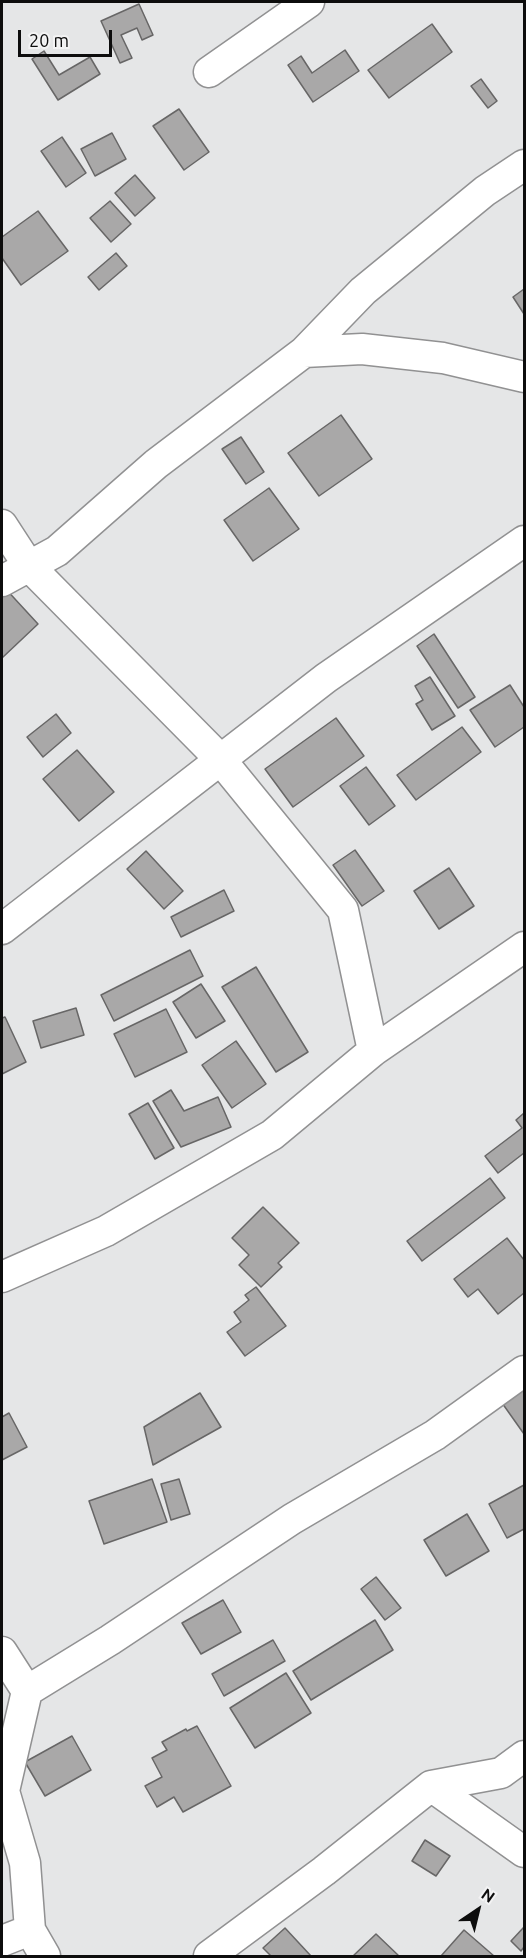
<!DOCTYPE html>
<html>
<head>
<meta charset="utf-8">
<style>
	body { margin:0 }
	#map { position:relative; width:526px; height:1958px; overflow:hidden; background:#e5e6e7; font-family:Ubuntu,sans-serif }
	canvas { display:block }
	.frame { position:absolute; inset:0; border:3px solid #0d0d0d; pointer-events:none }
	.north { position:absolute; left:448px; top:1880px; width:60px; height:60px; -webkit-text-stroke:4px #f3f3f4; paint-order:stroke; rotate:35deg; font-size:16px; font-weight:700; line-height:24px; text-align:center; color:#0d0d0d }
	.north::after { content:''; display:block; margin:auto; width:21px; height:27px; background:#0d0d0d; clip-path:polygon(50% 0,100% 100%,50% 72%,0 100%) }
	.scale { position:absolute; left:18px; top:30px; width:94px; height:27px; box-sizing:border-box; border:3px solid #0d0d0d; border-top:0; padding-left:8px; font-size:18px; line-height:21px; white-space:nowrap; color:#0d0d0d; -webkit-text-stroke:4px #f3f3f4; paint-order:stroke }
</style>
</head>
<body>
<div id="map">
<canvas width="526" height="1958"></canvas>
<div class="frame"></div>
<div class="north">N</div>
<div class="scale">20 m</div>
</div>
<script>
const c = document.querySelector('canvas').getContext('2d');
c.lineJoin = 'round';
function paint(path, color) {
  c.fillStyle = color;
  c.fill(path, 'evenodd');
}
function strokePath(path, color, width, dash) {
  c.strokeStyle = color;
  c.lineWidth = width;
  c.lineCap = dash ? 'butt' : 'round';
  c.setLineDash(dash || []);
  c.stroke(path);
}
const building = new Path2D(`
	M139 4 153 35 142 40 137 28 121 35 132 58 120 63 101 21Z
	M432 24 452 52 389 98 368 70Z
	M345 50 359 71 313 102 288 65 301 56 312 73Z
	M44 51 59 75 90 57 100 74 58 100 32 59Z
	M481 79 497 101 488 108 471 86Z
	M179 109 209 152 184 170 153 126Z
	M112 133 126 159 95 176 81 149Z
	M62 137 86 173 66 187 41 151Z
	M135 175 155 198 135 216 115 193Z
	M110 201 131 224 111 242 90 218Z
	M38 211 68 251 21 285 2 258V237Z
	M116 253 127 266 99 290 88 277Z
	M524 289V314L513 297Z
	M341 415 372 459 319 496 288 453Z
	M241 437 264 472 246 484 222 449Z
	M269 488 299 529 253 561 224 520Z
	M3 586 38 624 2 658V587Z
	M434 634 475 697 458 708 417 646Z
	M430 677 455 716 432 730 416 704 423 700 415 686Z
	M510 685 524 707V727L495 747 470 710Z
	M56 714 71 733 43 757 27 737Z
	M336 718 364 756 293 807 265 769Z
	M462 727 481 752 416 800 397 775Z
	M77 750 114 792 79 821 43 779Z
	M366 767 395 806 369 825 340 786Z
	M355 850 384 891 362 906 333 865Z
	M146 851 183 891 164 909 127 869Z
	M449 868 474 906 439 929 414 891Z
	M224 890 234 911 181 937 171 917Z
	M190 950 203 976 114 1021 101 995Z
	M256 967 308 1052 276 1072 222 987Z
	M201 984 225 1021 196 1038 173 1002Z
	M76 1008 84 1035 41 1048 33 1021Z
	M166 1009 187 1052 135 1077 114 1034Z
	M5 1017 26 1062 2 1074V1018Z
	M236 1041 266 1084 232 1108 202 1065Z
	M171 1090 184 1111 218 1097 231 1127 181 1147 153 1101Z
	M148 1103 174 1148 155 1159 129 1114Z
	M524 1113V1153L498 1173 485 1156 522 1128 516 1120Z
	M490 1178 505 1198 422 1261 407 1241Z
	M263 1207 299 1243 278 1263 282 1267 261 1287 239 1265 249 1255 232 1238Z
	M507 1238 524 1260V1293L498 1314 478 1289 468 1297 454 1279Z
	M256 1287 286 1326 245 1356 227 1332 241 1322 234 1312 249 1300 245 1295Z
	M524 1373V1434L495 1393Z
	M200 1393 221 1427 153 1465 144 1427Z
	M9 1413 27 1447 2 1460V1417Z
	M152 1479 167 1522 104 1544 89 1501Z
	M179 1479 190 1514 171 1520 161 1484Z
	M524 1485V1529L507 1538 489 1504Z
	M467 1514 489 1551 446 1576 424 1540Z
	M376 1577 401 1608 385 1620 361 1589Z
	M223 1600 241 1632 201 1654 182 1623Z
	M375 1620 393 1650 311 1700 293 1671Z
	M273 1640 285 1661 224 1696 212 1674Z
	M286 1673 311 1713 255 1748 230 1708Z
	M197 1726 231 1786 183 1812 174 1797 157 1807 145 1786 162 1777 152 1758 167 1750 162 1742 186 1729 187 1731Z
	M72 1736 91 1770 45 1796 25 1762Z
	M425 1840 450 1856 436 1876 412 1861Z
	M524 1927V1947L521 1951 511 1941Z
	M285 1928 311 1956H271L263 1948Z
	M464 1930 494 1956H441Z
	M376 1934 399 1956H353Z`);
paint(building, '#a9a8a8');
strokePath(building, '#676666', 1.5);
const street = new Path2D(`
	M209 72 309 2
	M304 352 362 349 443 358 524 377
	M2 525 28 565 220 759 343 910 373 1051
	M2 581 57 551 156 464 304 352 363 291 485 191 524 165
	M2 929 326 678 524 541
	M2 1277 106 1231 272 1135 373 1051 524 947
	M2 1652 27 1691 110 1640 292 1519 435 1435 524 1371
	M27 1691 4 1791 25 1863 30 1930 45 1956
	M431 1786 524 1852
	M2 1941 30 1930
	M209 1956 324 1871 431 1786 501 1773 524 1756`);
strokePath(street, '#919192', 33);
strokePath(street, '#fff', 30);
</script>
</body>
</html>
